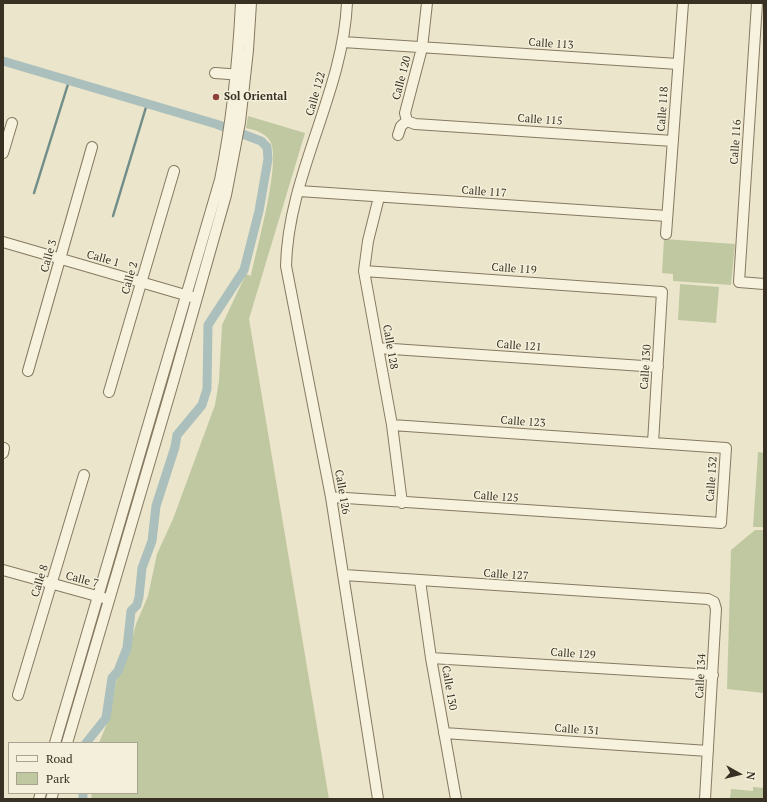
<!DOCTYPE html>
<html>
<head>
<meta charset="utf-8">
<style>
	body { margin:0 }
	#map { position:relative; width:767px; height:802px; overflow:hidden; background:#ebe5cb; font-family:"PT Serif",serif }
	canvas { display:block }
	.frame { position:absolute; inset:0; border:4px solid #383023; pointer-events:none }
	.legend { position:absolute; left:8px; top:742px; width:130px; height:52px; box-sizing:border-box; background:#f3efda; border:1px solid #a8a391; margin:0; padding:5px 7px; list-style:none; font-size:12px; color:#383023 }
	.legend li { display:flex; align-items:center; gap:8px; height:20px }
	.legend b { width:20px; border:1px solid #a8a391 }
	.north { position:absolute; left:719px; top:754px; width:40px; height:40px; -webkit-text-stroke:3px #f3efda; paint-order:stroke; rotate:98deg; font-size:11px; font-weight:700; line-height:16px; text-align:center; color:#383023 }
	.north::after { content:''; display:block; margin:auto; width:14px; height:18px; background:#383023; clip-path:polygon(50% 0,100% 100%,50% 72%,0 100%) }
</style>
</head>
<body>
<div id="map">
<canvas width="767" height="802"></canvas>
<div class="frame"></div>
<ul class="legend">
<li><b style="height:5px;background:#f6f2de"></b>Road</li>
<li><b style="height:11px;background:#bfc8a0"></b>Park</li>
</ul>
<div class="north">N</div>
</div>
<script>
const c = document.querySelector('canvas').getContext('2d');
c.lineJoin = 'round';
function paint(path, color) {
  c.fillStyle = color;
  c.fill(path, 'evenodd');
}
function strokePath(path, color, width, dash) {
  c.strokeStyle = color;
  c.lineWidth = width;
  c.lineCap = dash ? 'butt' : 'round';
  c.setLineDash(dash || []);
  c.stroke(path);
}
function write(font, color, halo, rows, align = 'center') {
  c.font = font + ' "PT Serif",serif';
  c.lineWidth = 3;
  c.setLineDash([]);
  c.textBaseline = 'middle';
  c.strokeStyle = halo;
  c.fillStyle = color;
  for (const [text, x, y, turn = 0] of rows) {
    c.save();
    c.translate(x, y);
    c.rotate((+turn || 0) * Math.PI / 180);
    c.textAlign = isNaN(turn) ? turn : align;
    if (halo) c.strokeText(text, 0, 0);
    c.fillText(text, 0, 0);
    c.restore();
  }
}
paint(new Path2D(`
	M248 116 305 133 249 319 329 799H91L92 793H137V743H99L110 716 116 682 126 660 136 624 148 596 157 554 173 519 215 405 219 381 222 325 246 274 251 276C257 247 278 173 272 146 270 135 257 130 246 128Z
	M664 239 735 244 731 285 673 281V274L662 273Z
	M680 284 719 287 716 323 678 320Z
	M758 452 764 453V527H753Z
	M755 530H764V693L727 689 731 550Z
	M753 787 764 788V799H730L731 789 753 791Z`), '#bfc8a0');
strokePath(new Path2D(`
	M34 193 69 81
	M113 216 147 104`), '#728e8a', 2.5);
strokePath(new Path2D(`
	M3 61 216 124 261 141 267 147 268 159 259 211 244 270 208 325 207 389 202 405 177 435 175 447 156 506 152 541 142 568 139 597 137 605 131 611 127 648 118 671 112 678 106 718 86 743
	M83 793V799`), '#abc0bc', 9);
const minor = new Path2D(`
	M347 3C343 93 288 175 286 266L331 497 378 799
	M757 3 739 282 764 284
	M343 42 678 64
	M215 73 242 75
	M407 121 415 124 673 141
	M398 135 401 126 407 121 405 113 422 48 427 3
	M3 153 12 123
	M299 191 667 216
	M379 197 368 241 364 271 392 425 402 503
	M666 234 683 3
	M3 242 192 297
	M364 271 662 292 653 443
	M378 348 658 367
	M28 371 92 147
	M109 392 174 171
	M3 453 4 448
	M331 497 721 523 726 448 392 425
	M3 570 104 598
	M344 575 708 599 714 602 716 609 705 799
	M420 581 431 658 456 799
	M431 658 713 675
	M18 695 84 475
	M444 733 708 751
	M55 743 220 180C232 121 238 63 241 3
	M67 743 172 386 226 195 240 122 248 50 251 3
	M39 799 41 793
	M51 799 53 793`);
strokePath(minor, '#867961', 12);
strokePath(minor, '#f6f2de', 10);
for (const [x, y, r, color] of [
	[216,97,4,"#8f4137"]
]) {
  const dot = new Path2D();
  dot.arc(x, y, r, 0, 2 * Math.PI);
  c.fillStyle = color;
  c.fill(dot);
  strokePath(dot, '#f3efda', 1.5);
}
write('11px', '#383023', '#f3efda', [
	["Calle 113",551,44,4],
	["Calle 120",402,78,-75],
	["Calle 122",316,94,-74],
	["Calle 118",663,109,-86],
	["Calle 115",540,120,4],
	["Calle 116",736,142,-86],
	["Calle 117",484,192,4],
	["Calle 3",49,256,-74],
	["Calle 1",103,259,16],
	["Calle 119",514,269,4],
	["Calle 2",130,278,-74],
	["Calle 121",519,346,4],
	["Calle 128",390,347,80],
	["Calle 130",646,367,-86],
	["Calle 123",523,422,4],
	["Calle 132",712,479,-86],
	["Calle 126",342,492,80],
	["Calle 125",496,497,4],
	["Calle 127",506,575,4],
	["Calle 7",82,580,15],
	["Calle 8",40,581,-73],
	["Calle 129",573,654,4],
	["Calle 134",701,676,-87],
	["Calle 130",449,688,80],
	["Calle 131",577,730,4]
]);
write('bold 11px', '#383023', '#f3efda', [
	["Sol Oriental",224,97]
], 'left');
</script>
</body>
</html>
